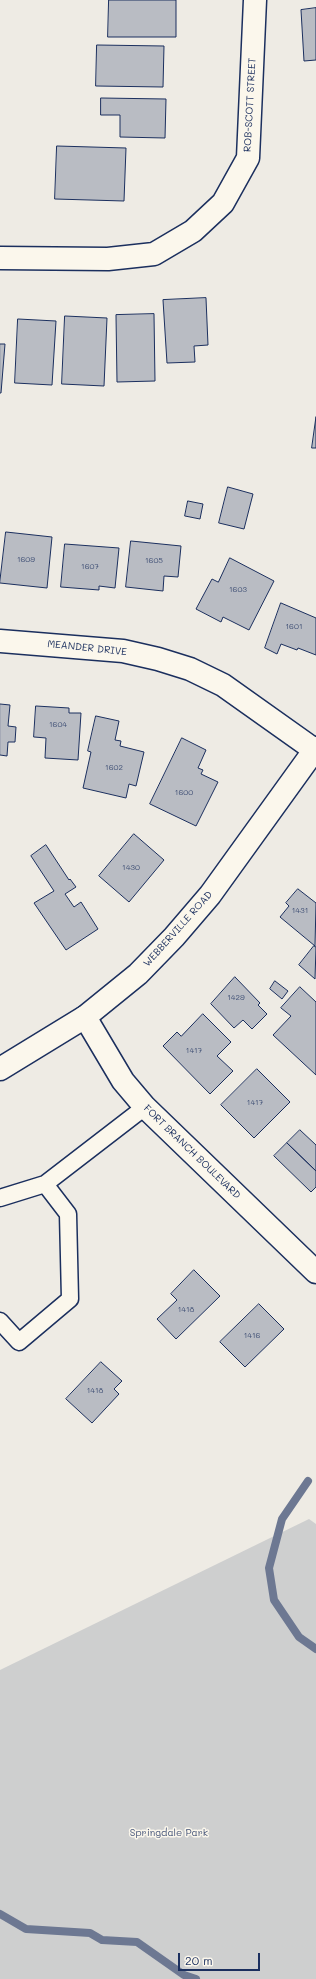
<!DOCTYPE html>
<html>
<head>
<meta charset="utf-8">
<style>
	body { margin:0 }
	#map { position:relative; width:316px; height:1979px; overflow:hidden; background:#eeebe4; font-family:Mali,sans-serif }
	canvas { display:block }
	.scale { position:absolute; left:178px; top:1953px; width:82px; height:18px; box-sizing:border-box; border:2px solid #1b2f5e; border-top:0; padding-left:5px; font-size:12px; line-height:14px; white-space:nowrap; color:#1b2f5e; -webkit-text-stroke:3px #fbf7ec; paint-order:stroke }
</style>
</head>
<body>
<div id="map">
<canvas width="316" height="1979"></canvas>
<div class="scale">20 m</div>
</div>
<script>
const c = document.querySelector('canvas').getContext('2d');
c.lineJoin = 'round';
function paint(path, color) {
  c.fillStyle = color;
  c.fill(path, 'evenodd');
}
function strokePath(path, color, width, dash) {
  c.strokeStyle = color;
  c.lineWidth = width;
  c.lineCap = dash ? 'butt' : 'round';
  c.setLineDash(dash || []);
  c.stroke(path);
}
function write(font, color, halo, rows, align = 'center') {
  c.font = font + ' Mali,sans-serif';
  c.lineWidth = 3;
  c.setLineDash([]);
  c.textBaseline = 'middle';
  c.strokeStyle = halo;
  c.fillStyle = color;
  for (const [text, x, y, turn = 0] of rows) {
    c.save();
    c.translate(x, y);
    c.rotate((+turn || 0) * Math.PI / 180);
    c.textAlign = isNaN(turn) ? turn : align;
    if (halo) c.strokeText(text, 0, 0);
    c.fillText(text, 0, 0);
    c.restore();
  }
}
paint(new Path2D(`
	M309 1519 316 1524V1979H0V1670Z`), '#cecfcf');
strokePath(new Path2D(`
	M308 1481 282 1519 269 1568 274 1600 299 1637 316 1649
	M0 1914 26 1929 90 1933 102 1940 137 1942 184 1975 196 1979`), '#6d7892', 8);
const building = new Path2D(`
	M109 0H176V37H108Z
	M316 8V60L304 61 301 10Z
	M97 45 164 46 163 87 96 86Z
	M101 98 166 99 165 138 120 137V115H101Z
	M57 146 126 148 124 201 55 199Z
	M206 298 208 345 194 346 195 362 167 363 163 300Z
	M154 314 155 381 117 382 116 315Z
	M65 316 107 318 104 386 62 384Z
	M18 319 56 321 52 385 15 383Z
	M0 344H5L1 393H0Z
	M316 417V448H312Z
	M228 487 253 494 244 529 219 523Z
	M188 501 203 504 200 519 185 516Z
	M6 532 52 537 47 588 0 583Z
	M131 541 181 546 178 577 164 576 163 591 126 587Z
	M65 544 119 548 115 588 99 586V590L61 587Z
	M230 558 274 581 249 630 223 617 221 622 196 609 212 579 218 582Z
	M281 603 316 618V655L298 648 297 650 281 644 277 654 265 648Z
	M0 704 10 705 8 726 16 727 15 742H8L7 756 0 755Z
	M36 706 69 708V713H81L78 760 45 758 46 738 34 737Z
	M96 716 119 721 115 740 121 741 120 746 144 752 136 786 129 784 126 798 83 788 91 752 88 751Z
	M182 738 206 750 198 768 203 770 201 774 218 782 196 826 150 804Z
	M134 834 164 860 129 902 99 876Z
	M46 845 69 880 70 879 76 887 65 894 74 907 81 902 98 929 66 950 34 903 54 891 31 856Z
	M298 889 316 903 315 946 280 917 289 906 286 903Z
	M314 946 316 947 315 979 299 965Z
	M235 977 260 1003 258 1005 267 1014 252 1029 243 1020 234 1028 211 1004Z
	M275 981 288 991 282 999 270 989Z
	M300 987 316 1002V1075L273 1035 291 1016 281 1008Z
	M203 1014 231 1042 217 1056 233 1071 210 1094 163 1046 177 1032 181 1036Z
	M257 1069 290 1102 254 1138 221 1105Z
	M300 1130 316 1145V1171L287 1143Z
	M287 1143 316 1171V1187L311 1192 274 1156Z
	M194 1270 220 1296 176 1339 157 1319 177 1300 171 1294Z
	M259 1304 284 1329 245 1367 220 1342Z
	M101 1362 122 1381 114 1389 119 1394 92 1423 66 1399Z`);
paint(building, '#b9bcc3');
strokePath(building, '#1b2f5e', 1);
const lane = new Path2D(`
	M0 1198 45 1184 145 1107
	M0 1321 19 1342 70 1299 68 1214 45 1184`);
const street = new Path2D(`
	M0 258 108 259 154 254 193 231 223 203 248 158 255 0
	M0 641 123 651 158 659 190 669 223 685 316 751
	M85 1017 123 1081 145 1107 316 1272`);
const secondary = new Path2D(`
	M0 1069 85 1017 138 974 174 937 210 895 316 748`);
strokePath(lane, '#1b2f5e', 19);
strokePath(street, '#1b2f5e', 25);
strokePath(secondary, '#1b2f5e', 25);
strokePath(lane, '#fbf7ec', 16);
strokePath(street, '#fbf7ec', 22);
strokePath(secondary, '#fbf7ec', 22);
write('8px', '#425277', null, [
	["1609",26,560],
	["1605",154,561],
	["1607",90,567],
	["1603",238,590],
	["1601",294,627],
	["1604",58,725],
	["1602",114,768],
	["1600",184,793],
	["1430",131,868],
	["1431",300,911],
	["1429",236,998],
	["1417",194,1051],
	["1417",255,1103],
	["1418",186,1310],
	["1416",252,1336],
	["1418",95,1391]
]);
write('10px', '#1b2f5e', '#fbf7ec', [
	["ROB-SCOTT STREET",250,105,-87],
	["MEANDER DRIVE",87,648,6],
	["WEBBERVILLE ROAD",178,929,-48],
	["FORT BRANCH BOULEVARD",192,1152,44]
]);
write('10px', '#48577a', '#fbf7ec', [
	["Springdale Park",169,1833]
]);
</script>
</body>
</html>
